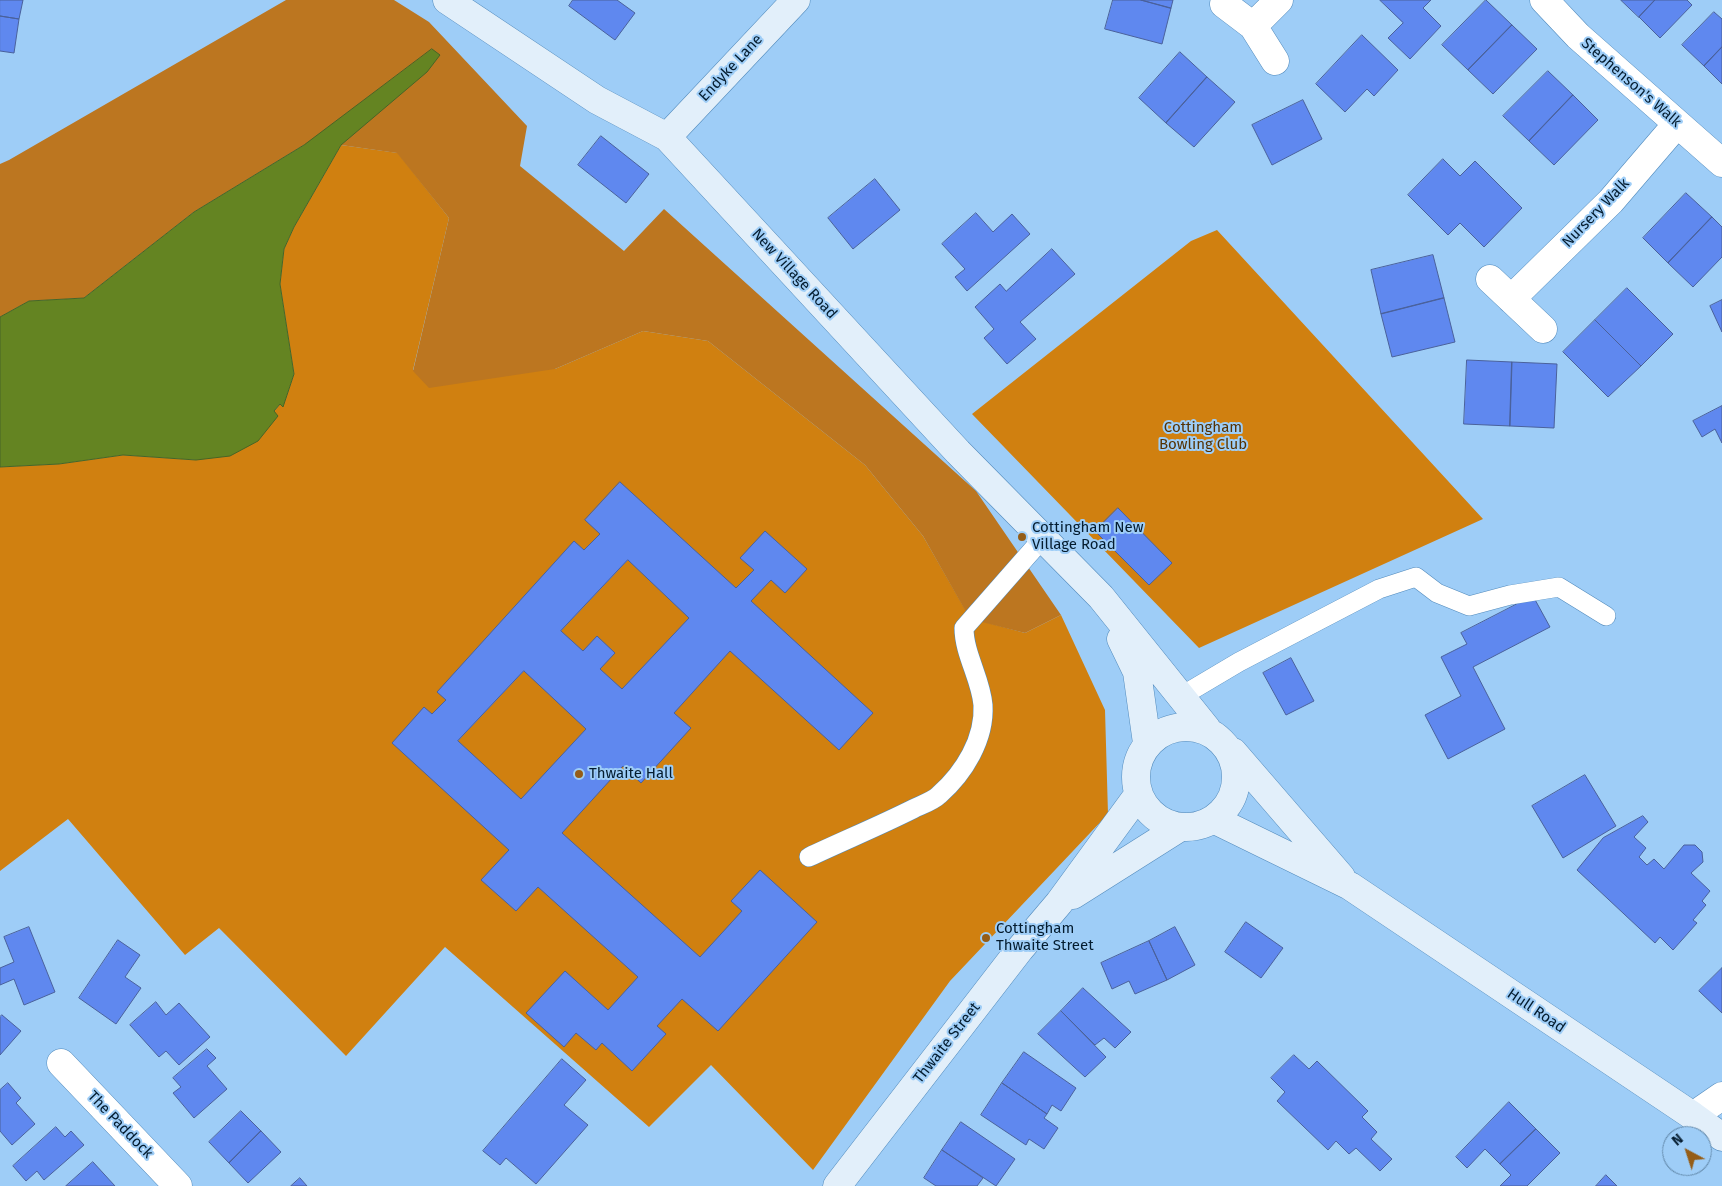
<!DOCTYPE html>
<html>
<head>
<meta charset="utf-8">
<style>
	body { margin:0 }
	#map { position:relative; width:1722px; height:1186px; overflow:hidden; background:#9ecdf7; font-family:"Fira Sans",sans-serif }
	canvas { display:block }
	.north { position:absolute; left:1662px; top:1126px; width:50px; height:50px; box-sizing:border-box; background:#9ecdf7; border:1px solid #6086a7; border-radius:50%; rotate:320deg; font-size:14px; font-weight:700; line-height:20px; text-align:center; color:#041c2f }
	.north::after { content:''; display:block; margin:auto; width:18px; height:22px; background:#955d17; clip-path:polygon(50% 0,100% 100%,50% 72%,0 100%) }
</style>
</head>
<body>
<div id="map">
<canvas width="1722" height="1186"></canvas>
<div class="north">N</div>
</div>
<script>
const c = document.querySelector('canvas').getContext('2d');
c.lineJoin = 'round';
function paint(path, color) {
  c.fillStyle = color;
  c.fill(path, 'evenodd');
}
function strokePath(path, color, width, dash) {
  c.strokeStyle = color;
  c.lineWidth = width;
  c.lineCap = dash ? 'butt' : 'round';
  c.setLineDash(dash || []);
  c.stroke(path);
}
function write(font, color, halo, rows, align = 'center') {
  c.font = font + ' "Fira Sans",sans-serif';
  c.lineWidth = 4;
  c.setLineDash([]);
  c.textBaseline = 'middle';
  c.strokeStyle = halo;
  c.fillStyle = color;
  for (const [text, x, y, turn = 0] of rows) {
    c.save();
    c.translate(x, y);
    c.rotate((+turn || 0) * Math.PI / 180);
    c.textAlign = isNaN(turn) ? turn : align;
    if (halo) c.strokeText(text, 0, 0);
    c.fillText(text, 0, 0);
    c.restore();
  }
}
paint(new Path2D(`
	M341 145 398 153 449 218 413 370 555 369 643 331 708 341 865 465 923 536 970 618 1025 633 1061 615 1105 710 1108 814 950 981 813 1170 711 1065 649 1127 445 947 346 1056 219 928 185 955 68 819 0 871V467L59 464 123 455 196 460 274 411 280 404 283 406 294 374 280 284 284 249 294 227Z
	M1217 230 1483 519 1199 648 972 414 1191 241Z`), '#d08010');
paint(new Path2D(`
	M286 0H394L429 22 527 126 520 166 624 251 664 209 976 491 1061 615 1025 633 970 619 923 536 865 465 708 341 643 331 555 369 429 388 413 371 449 218 397 153 341 145H304L194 212 84 298 29 301 0 317V164L9 160Z`), '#bc7620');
const water = new Path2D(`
	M432 49 440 55 427 72 341 145 294 227 284 249 280 284 294 374 283 407 280 404 274 411 278 416 258 441 230 456 196 460 123 455 59 464 0 467V317L29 301 84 298 194 212 304 145Z`);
paint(water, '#648422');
strokePath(water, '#476526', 1);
const building = new Path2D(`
	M0 0H23L19 19 0 16Z
	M573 0H617L635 13 615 40 569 6Z
	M1113 0H1141L1171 8 1162 44 1105 29Z
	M1141 0H1173L1171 8Z
	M1380 0H1431L1423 8 1441 26 1410 59 1388 38 1403 23Z
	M1486 0 1512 25 1468 70 1442 45Z
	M1621 0H1655L1639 17Z
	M1655 0H1687L1692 5 1660 38 1639 17Z
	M1714 12 1722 19V47L1704 66 1682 45Z
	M0 16 19 19 14 53 0 51Z
	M1512 25 1537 49 1493 94 1468 70Z
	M1362 35 1398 70 1374 96 1367 89 1345 112 1316 84Z
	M1722 47V84L1704 66Z
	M1180 52 1207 77 1166 123 1139 98Z
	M1548 71 1573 95 1529 141 1503 116Z
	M1207 77 1235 102 1194 147 1166 123Z
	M1573 95 1598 120 1554 165 1529 141Z
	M1303 100 1322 139 1272 165 1252 125Z
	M601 136 649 174 626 203 578 165Z
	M1443 159 1460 176 1475 161 1522 208 1484 247 1460 223 1448 235 1408 195Z
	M875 179 900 210 853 249 828 218Z
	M1686 193 1712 217 1668 263 1643 238Z
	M976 213 993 232 1012 214 1030 234 967 291 955 277 965 269 942 244Z
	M1712 217 1722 227V257L1693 287 1668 263Z
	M1052 249 1075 274 1020 322 1036 339 1007 364 984 338 994 329 975 307 1000 284 1006 291Z
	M1433 255 1444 298 1381 314 1371 270Z
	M1627 288 1673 334 1641 366 1595 320Z
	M1444 298 1455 342 1392 357 1381 314Z
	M1722 300V332L1710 306Z
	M1595 320 1641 366 1608 397 1563 352Z
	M1467 360 1512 362 1510 426 1464 424Z
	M1512 362 1557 364 1554 428 1510 426Z
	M1722 406V443L1715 429 1702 437 1693 421Z
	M620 482 736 588 754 570 740 558 765 531 807 569 785 593 771 580 751 601 873 713 839 750 730 651 674 713 691 728 641 783 623 766 562 833 700 957 742 911 731 901 760 870 817 922 718 1031 682 999 657 1026 666 1034 632 1071 602 1043 596 1050 576 1033 564 1047 526 1013 565 971 608 1010 638 977 538 887 516 911 481 880 509 850 392 743 424 707 432 714 446 700 437 692 574 541 584 550 600 534 585 520ZM628 560 689 618 622 689 600 669 615 653 597 636 583 651 561 631ZM524 671 586 729 521 799 458 741Z
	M1118 508 1172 563 1149 585 1095 531Z
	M1533 596 1550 627 1473 667 1505 729 1448 759 1425 715 1461 696 1441 657 1467 644 1461 633Z
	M1291 658 1314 701 1286 715 1263 673Z
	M1585 775 1616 826 1563 858 1532 806Z
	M1643 816 1648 822 1634 837 1646 848 1639 857 1647 865 1654 859 1664 869 1684 845H1695L1702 852 1703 862 1691 873 1710 891 1702 901 1706 905 1693 920 1697 923 1673 950 1660 937 1655 943 1577 870 1603 838Z
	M1246 922 1283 948 1261 978 1225 952Z
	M29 927 55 992 24 1005 14 979 0 985V968L14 962 4 937Z
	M1175 927 1195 965 1167 980 1149 941Z
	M118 940 140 955 125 977 141 988 116 1024 79 998Z
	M1149 941 1167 980 1135 994 1129 981 1112 989 1101 963Z
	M1722 968V1013L1699 991Z
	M1083 988 1131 1032 1115 1048 1104 1038 1095 1045 1061 1011Z
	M156 1002 166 1015 179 1003 210 1037 179 1065 166 1051 159 1057 130 1025Z
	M1061 1011 1106 1057 1085 1077 1038 1034Z
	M2 1015 21 1031 0 1055V1017Z
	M207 1049 216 1058 207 1066 227 1089 194 1118 173 1093 181 1087 173 1078Z
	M1024 1052 1076 1088 1061 1111 1052 1105 1047 1114 1002 1083Z
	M1294 1055 1309 1069 1317 1061 1368 1111 1362 1117 1377 1132 1371 1139 1392 1159 1380 1171 1356 1148 1349 1154 1336 1141 1328 1150 1277 1101 1285 1092 1271 1078Z
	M562 1059 586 1080 564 1105 588 1125 536 1184 506 1158 500 1165 483 1151Z
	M8 1083 21 1098 16 1103 35 1124 12 1145 0 1131V1090Z
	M1002 1083 1047 1114 1044 1118 1058 1128 1044 1149 1029 1139 1026 1145 981 1115Z
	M1509 1102 1536 1129 1500 1164 1485 1149 1467 1168 1456 1157Z
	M241 1111 261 1131 229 1163 209 1142Z
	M961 1122 1015 1159 996 1186 942 1150Z
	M56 1127 65 1137 71 1131 84 1145 44 1180 37 1171 26 1181 13 1166Z
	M1536 1129 1560 1153 1527 1186H1500L1511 1175 1500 1164Z
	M261 1131 281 1152 248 1183 229 1163Z
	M942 1150 983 1178 977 1186H936L924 1178Z
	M93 1162 115 1186H66Z
	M1606 1175 1617 1186H1596Z
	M300 1178 307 1186H291Z`);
paint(building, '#5f88ef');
strokePath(building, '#4a619b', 1);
const lane = new Path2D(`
	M1180 697 1239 662 1379 589 1416 577 1437 593 1469 606 1510 595 1559 587 1606 616
	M809 857C843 841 879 826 913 809 921 805 933 801 939 795 964 773 985 739 983 705 981 679 964 654 964 628L1043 538`);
const street = new Path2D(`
	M1544 0 1578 36 1722 163
	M1224 4 1253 26 1275 61
	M1253 26 1279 0
	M1490 279 1543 329
	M1511 299 1611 201 1677 124
	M61 1063 178 1186
	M1693 1116 1722 1096`);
const secondary = new Path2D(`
	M447 0 597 100 667 137 958 452 1101 597 1207 729
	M667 137 796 0
	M1121 639 1137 672 1147 743
	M1136 777a50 50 0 1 1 100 0a50 50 0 1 1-100 0Z
	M1233 752 1341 877
	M1215 820 1350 886 1693 1116 1722 1137
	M1073 895 1179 828
	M837 1186 1020 949 1059 903 1138 795`);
strokePath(lane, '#518abc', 20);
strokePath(street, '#518abc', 29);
strokePath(secondary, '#518abc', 29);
strokePath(lane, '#fff', 19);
strokePath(street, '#fff', 28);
strokePath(secondary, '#e2effa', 28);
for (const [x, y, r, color] of [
	[1022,537,5,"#955d17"],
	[579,774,5,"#955d17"],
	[986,938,5,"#955d17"]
]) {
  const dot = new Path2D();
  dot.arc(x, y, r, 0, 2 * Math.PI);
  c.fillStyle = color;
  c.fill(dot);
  strokePath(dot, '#9ecdf7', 2);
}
write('15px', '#041c2f', '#9ecdf7', [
	["Endyke Lane",731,68,-47],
	["Stephenson's Walk",1631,83,41],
	["Nursery Walk",1596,213,-46],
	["New Village Road",794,274,47],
	["Hull Road",1536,1011,34],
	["Thwaite Street",947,1043,-52],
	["The Paddock",120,1125,46]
]);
write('15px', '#553203', '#9ecdf7', [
	["Cottingham",1203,428],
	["Bowling Club",1203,445]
]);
write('15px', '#041c2f', '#9ecdf7', [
	["Cottingham New",1032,528],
	["Village Road",1032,545],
	["Thwaite Hall",589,774],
	["Cottingham",996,929],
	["Thwaite Street",996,946]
], 'left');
</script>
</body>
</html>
